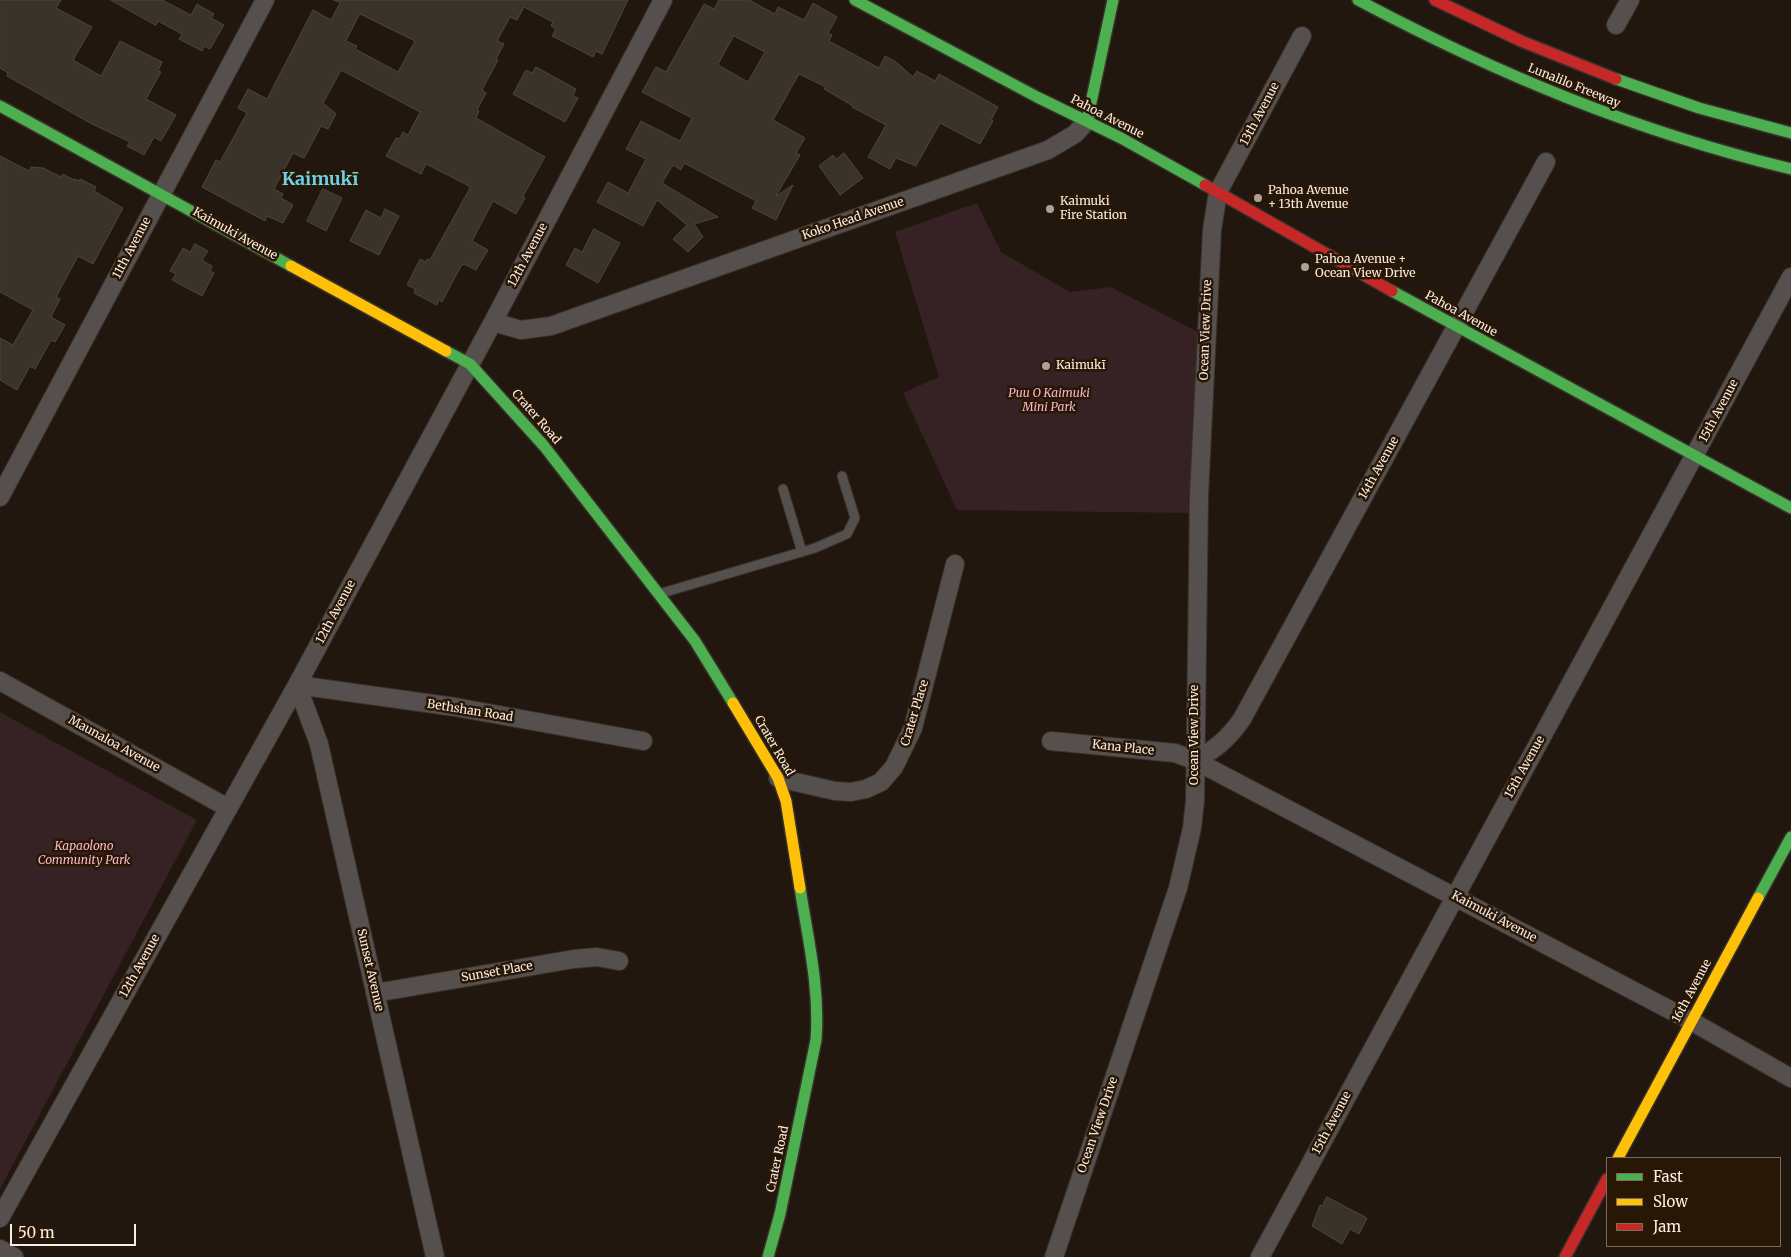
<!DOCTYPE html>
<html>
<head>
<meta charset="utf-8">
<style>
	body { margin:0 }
	#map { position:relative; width:1791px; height:1257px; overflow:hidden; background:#21170e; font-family:Merriweather,serif }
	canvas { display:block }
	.legend { position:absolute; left:1606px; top:1157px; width:175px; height:90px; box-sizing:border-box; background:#291706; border:1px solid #7c6c5e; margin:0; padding:6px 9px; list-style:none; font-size:15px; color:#f9ece1 }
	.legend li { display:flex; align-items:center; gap:10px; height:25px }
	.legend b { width:25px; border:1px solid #7c6c5e }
	.scale { position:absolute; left:10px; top:1224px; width:126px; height:22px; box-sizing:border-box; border:2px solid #f9ece1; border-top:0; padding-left:6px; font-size:15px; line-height:18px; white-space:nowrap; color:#f9ece1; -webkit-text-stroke:4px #291706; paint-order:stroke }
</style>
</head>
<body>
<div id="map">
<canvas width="1791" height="1257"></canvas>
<ul class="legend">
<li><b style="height:6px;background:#4caf50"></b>Fast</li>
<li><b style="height:6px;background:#ffc107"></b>Slow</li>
<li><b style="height:6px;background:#c62828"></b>Jam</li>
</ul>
<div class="scale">50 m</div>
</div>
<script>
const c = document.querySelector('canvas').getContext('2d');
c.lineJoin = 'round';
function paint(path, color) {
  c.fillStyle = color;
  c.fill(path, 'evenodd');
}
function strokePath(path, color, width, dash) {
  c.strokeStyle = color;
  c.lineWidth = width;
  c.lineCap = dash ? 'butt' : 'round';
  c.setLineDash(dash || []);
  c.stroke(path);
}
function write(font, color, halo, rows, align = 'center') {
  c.font = font + ' Merriweather,serif';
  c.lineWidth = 5;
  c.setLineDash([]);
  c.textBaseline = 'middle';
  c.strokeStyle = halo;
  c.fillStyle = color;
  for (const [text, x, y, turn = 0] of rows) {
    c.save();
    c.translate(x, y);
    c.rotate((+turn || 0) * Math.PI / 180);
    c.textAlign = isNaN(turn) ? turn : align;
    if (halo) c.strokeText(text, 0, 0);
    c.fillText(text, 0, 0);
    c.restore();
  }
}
paint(new Path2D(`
	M977 203 1001 252 1070 292 1111 287 1200 333 1193 513 957 510 903 393 939 377 895 232Z
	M0 712 197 820 0 1189Z`), '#362124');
const building = new Path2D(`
	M0 0H61L56 8 92 27 73 60 101 76 120 41 162 62 158 71 161 72 146 99 176 115 161 141 154 137 144 155 127 146 130 142 92 124 7 76 8 73 0 68Z
	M111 0H162L191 15 197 4 214 14 211 18 224 25 210 49 204 46 202 51 179 39 182 34 158 21 156 25Z
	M334 0H628L602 54 596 51 593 57 552 36 556 29 551 26 553 22 524 7 517 20 510 17 497 41 504 44 496 59 498 60 482 90 486 93 477 110 479 111 476 118 545 157 523 196 525 198 516 214 493 201 472 241 488 250 476 270 464 264 461 266 442 302 439 300 437 305 414 293 415 289 407 285 420 259 426 262 427 259 430 260 470 188 469 186 426 164 421 174 386 156 396 138 399 139 403 132 408 135 420 112 341 70 323 103 336 114 328 129 321 126 304 158 293 153 274 189 283 194 281 198 293 205 283 223 267 216 265 221 202 187 216 160 220 162 247 113 238 108 248 89 267 99 313 10 331 20 340 3ZM360 14 415 41 398 72 355 49 357 46 346 41Z
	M719 0H749L775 14 778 7 804 20 813 3 837 17 828 33 832 35 829 41 879 68 885 56 896 62 913 77 917 71 935 81 939 74 998 107 991 120 993 121 980 144 940 123 916 166 896 158 890 169 868 157 886 125 852 107 853 106 824 89 826 87 799 74 773 120 805 138 796 153 800 155 776 196 793 185 776 220 752 208 756 201 684 163 681 170 673 165 662 183 718 217 694 224 703 237 688 252 673 239 687 225 657 200 643 226 597 202 608 182 628 193 646 159 626 149 641 121 680 141 692 118 642 92 656 67 666 72 704 4 714 9ZM734 36 765 52 748 82 718 65Z
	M536 67 576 89 573 96 578 98 565 122 513 94 526 70 532 73Z
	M844 153 863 178 840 195 819 166 833 155 836 159Z
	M0 156 29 171 31 167 43 168 61 177 63 174 74 180V179L79 181 80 179 96 187 94 191 123 208 93 264 78 256 56 297 60 299 51 317 65 325 55 342 51 340 35 369 30 366 17 390 0 380V338L13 345 33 310 0 292Z
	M323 189 342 198 326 231 307 221Z
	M385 209 399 216 379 255 350 241 366 210 381 218Z
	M594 229 620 243 598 283 566 265 575 248 582 252Z
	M195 244 208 251 202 260 212 266 210 271 214 273 202 296 172 280 176 274 170 271 183 248 190 252Z
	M1327 1197 1367 1218 1359 1234 1350 1229 1342 1244 1312 1226 1320 1205 1322 1206Z`);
paint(building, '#39332a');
strokePath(building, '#4d463c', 1);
const lane = new Path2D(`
	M783 489 802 552
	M662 593 815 548 847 534 855 518 842 476`);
const street = new Path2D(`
	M1616 25 1630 0
	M493 322 521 330 551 326 1048 150 1075 134 1087 121
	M0 497 265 0
	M0 681 228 808
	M1051 741 1175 753 1194 760 1691 1021 1791 1078
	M1194 760C1215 751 1229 738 1242 719L1546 162
	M778 778 835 791 851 792 866 789 881 782 894 767 913 728 955 564
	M375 993 574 959 597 957 619 961
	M0 1218 297 685 493 322 663 0
	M0 1249 14 1257
	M435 1257 319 744 297 685 455 707 643 741
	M1054 1257 1178 888 1192 828 1195 801 1199 496 1212 230 1218 192 1302 36
	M1260 1257 1791 277`);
const fast = new Path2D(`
	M855 0 1037 97 1121 138 1205 185
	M1358 0C1499 75 1635 131 1791 169
	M1616 79 1699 108 1791 133
	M0 106 291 266
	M1087 121 1113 0
	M1392 291 1791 508
	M446 351 470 364 544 446 695 641 733 703
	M1758 898 1791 837
	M768 1257 780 1214 816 1040C820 989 808 939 800 888`);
const slow = new Path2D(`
	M291 266 446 351
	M733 703 778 778 786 801 800 888
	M1618 1158 1758 898`);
const jam = new Path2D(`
	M1435 0 1521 41 1616 79
	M1205 185 1392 291
	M1565 1257 1607 1179`);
strokePath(lane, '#393129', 11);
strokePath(street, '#393129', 20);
strokePath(fast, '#393129', 14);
strokePath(slow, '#393129', 14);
strokePath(jam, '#393129', 14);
strokePath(lane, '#55504e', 9);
strokePath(street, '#55504e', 18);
strokePath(fast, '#4caf50', 11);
strokePath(slow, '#ffc107', 11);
strokePath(jam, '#c62828', 11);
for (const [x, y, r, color] of [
	[1258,198,5,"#ada197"],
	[1050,209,5,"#ada197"],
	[1305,267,5,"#ada197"],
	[1046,366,5,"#ada197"]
]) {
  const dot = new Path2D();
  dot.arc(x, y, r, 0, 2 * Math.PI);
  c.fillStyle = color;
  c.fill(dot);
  strokePath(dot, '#291706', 2);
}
write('12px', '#f9ece1', '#291706', [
	["Lunalilo Freeway",1574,86,22],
	["13th Avenue",1260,114,-62],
	["Pahoa Avenue",1107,117,27],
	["Koko Head Avenue",853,219,-19],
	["Kaimuki Avenue",235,234,29],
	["11th Avenue",132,248,-62],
	["12th Avenue",528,255,-62],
	["Pahoa Avenue",1461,314,29],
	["Ocean View Drive",1206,330,-88],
	["15th Avenue",1719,411,-62],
	["Crater Road",536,417,49],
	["14th Avenue",1379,468,-61],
	["12th Avenue",336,612,-62],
	["Bethshan Road",470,711,9],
	["Crater Place",915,713,-73],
	["Ocean View Drive",1195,735,-90],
	["Maunaloa Avenue",114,744,29],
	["Crater Road",774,746,60],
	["Kana Place",1123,748,6],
	["15th Avenue",1525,767,-61],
	["Kaimuki Avenue",1494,917,28],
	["12th Avenue",140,966,-61],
	["Sunset Avenue",370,970,77],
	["Sunset Place",497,972,-10],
	["16th Avenue",1692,991,-62],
	["15th Avenue",1332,1123,-62],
	["Ocean View Drive",1098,1125,-71],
	["Crater Road",778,1159,-78]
]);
write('12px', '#f9ece1', '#291706', [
	["Pahoa Avenue",1268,191],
	["+ 13th Avenue",1268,205],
	["Kaimuki",1060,202],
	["Fire Station",1060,216],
	["Pahoa Avenue +",1315,260],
	["Ocean View Drive",1315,274],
	["Kaimukī",1056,366]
], 'left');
write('italic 12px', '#fbb6c8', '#291706', [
	["Puu O Kaimuki",1049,394],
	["Mini Park",1049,408],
	["Kapaolono",84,847],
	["Community Park",84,861]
]);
write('bold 18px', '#6dd3e9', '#291706', [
	["Kaimukī",320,180]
]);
</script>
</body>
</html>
